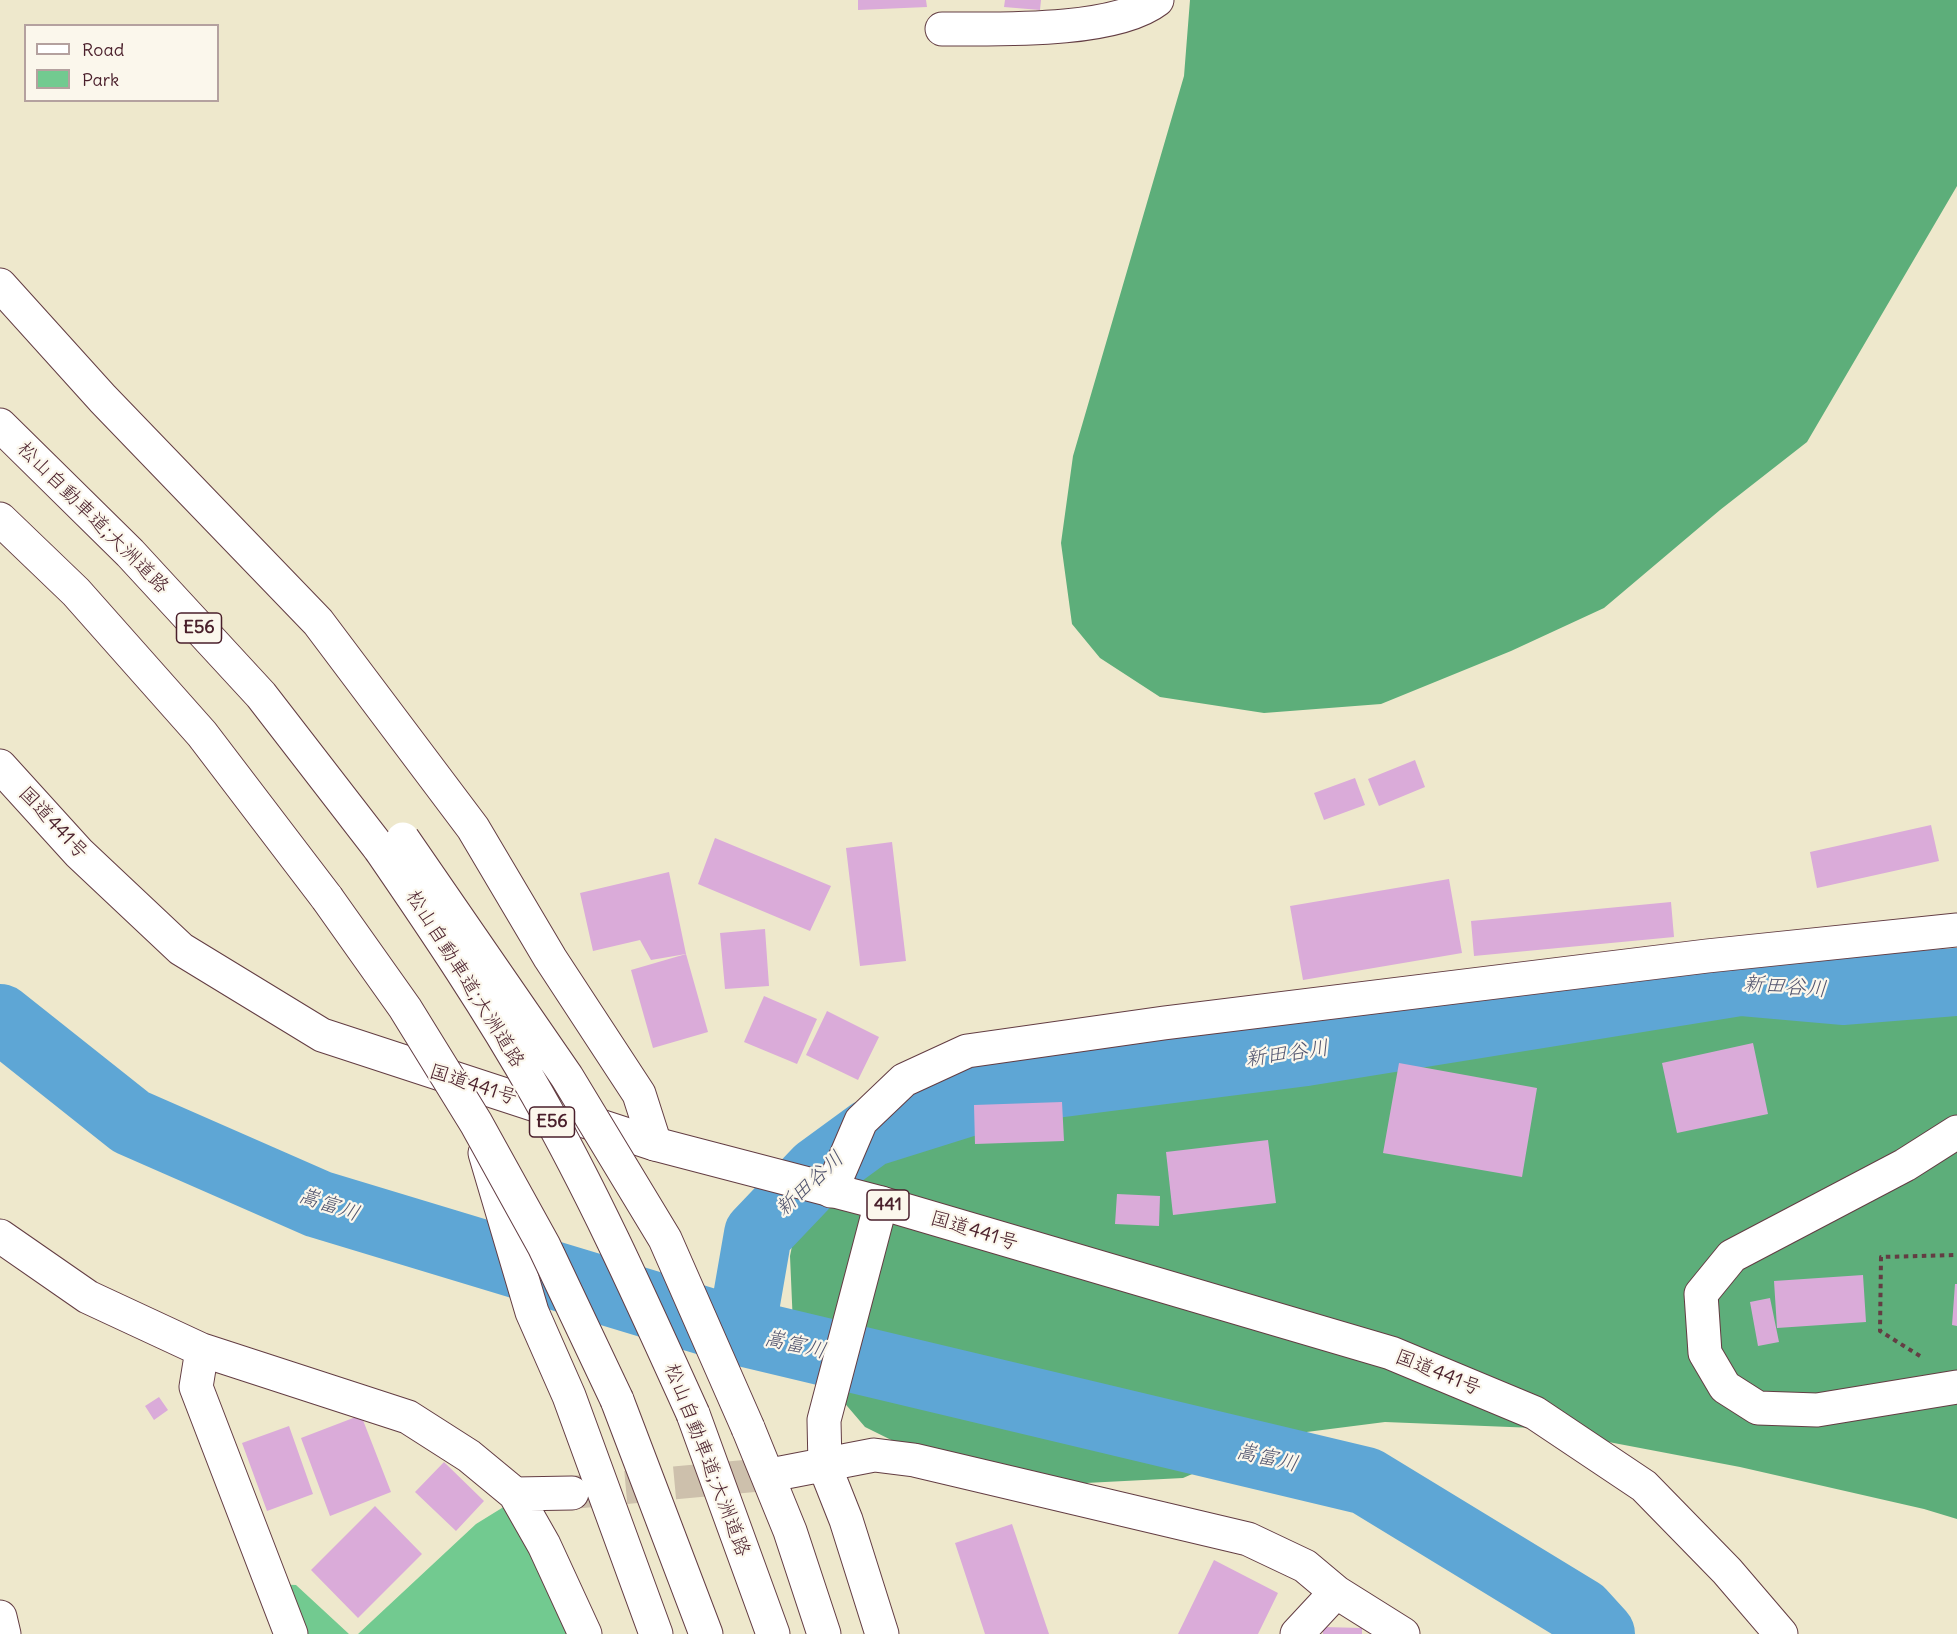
<!DOCTYPE html>
<html>
<head>
<meta charset="utf-8">
<style>
	body { margin:0 }
	#map { position:relative; width:1957px; height:1634px; overflow:hidden; background:#eee8cc; font-family:Delius,sans-serif }
	canvas { display:block }
	.legend { position:absolute; left:24px; top:24px; width:195px; height:78px; box-sizing:border-box; background:#fbf7ec; border:2px solid #b4a19f; margin:0; padding:8px 10px; list-style:none; font-size:18px; color:#4a1f2b }
	.legend li { display:flex; align-items:center; gap:12px; height:30px }
	.legend b { width:30px; border:2px solid #b4a19f }
</style>
</head>
<body>
<div id="map">
<canvas width="1957" height="1634"></canvas>
<ul class="legend">
<li><b style="height:8px;background:#fff"></b>Road</li>
<li><b style="height:16px;background:#72ca90"></b>Park</li>
</ul>
</div>
<script>
const c = document.querySelector('canvas').getContext('2d');
c.lineJoin = 'round';
function paint(path, color) {
  c.fillStyle = color;
  c.fill(path, 'evenodd');
}
function strokePath(path, color, width, dash) {
  c.strokeStyle = color;
  c.lineWidth = width;
  c.lineCap = dash ? 'butt' : 'round';
  c.setLineDash(dash || []);
  c.stroke(path);
}
function write(font, color, halo, rows, align = 'center') {
  c.font = font + ' Delius,"Klee One",sans-serif';
  c.lineWidth = 4.5;
  c.setLineDash([]);
  c.textBaseline = 'middle';
  c.strokeStyle = halo;
  c.fillStyle = color;
  for (const [text, x, y, turn = 0] of rows) {
    c.save();
    c.translate(x, y);
    c.rotate((+turn || 0) * Math.PI / 180);
    c.textAlign = isNaN(turn) ? turn : align;
    if (halo) c.strokeText(text, 0, 0);
    c.fillText(text, 0, 0);
    c.restore();
  }
}
paint(new Path2D(`
	M510 1503 574 1634H358L476 1524Z
	M272 1584 296 1585 349 1634H291Z`), '#72ca90');
paint(new Path2D(`
	M1190 0H1957V186L1807 442 1720 510 1604 608 1511 651 1381 704 1264 713 1160 697 1100 658 1072 624 1061 543 1073 456 1184 76Z
	M1957 950V1519L1924 1509 1740 1467 1535 1428 1385 1422 1283 1435 1183 1478 1066 1484 954 1471 865 1427 807 1359 793 1325 790 1256 803 1191 843 1120 904 1071 1548 981 1792 971Z`), '#5dae7a');
strokePath(new Path2D(`
	M0 1018 131 1122 318 1204 741 1332 1366 1481 1581 1612 1601 1634
	M741 1332 758 1234 818 1171 870 1133 1007 1090 1306 1052 1740 982 1842 991 1957 982`), '#5ea6d5', 68);
paint(new Path2D(`
	M858 0H926L927 7 858 10Z
	M1005 0H1041L1040 10 1004 7Z
	M1415 760 1425 787 1379 806 1368 779Z
	M1355 778 1365 805 1324 820 1314 793Z
	M1931 825 1939 861 1817 888 1810 852Z
	M715 838 831 886 810 931 698 884Z
	M892 842 906 961 860 966 846 848Z
	M669 872 686 954 708 1032 653 1048 631 970 686 954 651 960 640 940 593 951 580 893Z
	M1449 879 1462 953 1303 980 1290 906Z
	M1671 902 1674 937 1474 956 1471 921Z
	M765 929 769 986 725 989 720 933Z
	M764 996 817 1019 797 1064 744 1042Z
	M827 1011 879 1037 858 1080 806 1055Z
	M1753 1043 1768 1114 1677 1133 1662 1063Z
	M1399 1063 1537 1088 1522 1177 1383 1153Z
	M1062 1102 1064 1141 975 1144 974 1105Z
	M1268 1140 1276 1203 1173 1215 1166 1152Z
	M1117 1194 1160 1196 1159 1226 1115 1224Z
	M1863 1275 1866 1322 1777 1328 1774 1281Z
	M1955 1284H1957V1326L1952 1325Z
	M1770 1298 1779 1342 1758 1346 1750 1302Z
	M159 1397 168 1410 154 1420 145 1406Z
	M361 1415 391 1492 330 1516 301 1438Z
	M289 1426 313 1494 267 1511 242 1443Z
	M444 1462 484 1501 456 1531 415 1492Z
	M375 1506 422 1554 358 1618 311 1570Z
	M1012 1524 1049 1634H985L955 1543Z
	M1214 1560 1278 1593 1258 1634H1178Z
	M1323 1627 1362 1628V1634H1323Z`), '#daabd9');
strokePath(new Path2D(`
	M577 1492 781 1473`), '#cdc0ac', 33, [33, 16]);
const minor = new Path2D(`
	M942 29C997 29 1114 33 1157 0
	M0 285 103 399 318 622 473 828 550 958 639 1094 655 1144
	M1957 1132 1905 1165 1732 1256 1701 1294 1705 1353 1725 1387 1758 1408 1817 1410 1957 1387
	M831 1191 861 1121 904 1080 967 1051 1164 1023 1707 956 1957 930
	M881 1203 824 1420 825 1467 846 1520 882 1634
	M0 1236 88 1297 202 1350 408 1417 469 1456 515 1494 544 1545 585 1634
	M202 1350 196 1387 291 1634
	M781 1473 874 1455 914 1460 1248 1539 1305 1566 1336 1592 1403 1634
	M515 1494 572 1493
	M0 1617 4 1634
	M1297 1634 1336 1592`);
const highway = new Path2D(`
	M0 425 130 553 261 695 380 849
	M0 519 76 592 202 734 327 898
	M0 766 79 853 181 949 322 1035 655 1144 881 1203 1391 1353 1535 1413 1644 1486 1727 1571 1781 1634
	M485 1153 532 1312 569 1396 656 1634
	M617 1400 706 1634
	M693 1414 773 1634
	M748 1428 790 1531 824 1634`);
strokePath(minor, '#633d43', 35);
strokePath(highway, '#633d43', 35);
strokePath(new Path2D(`
	M1920 1356 1880 1331 1881 1257 1957 1255`), '#633d43', 4, [4.5, 4.5]);
strokePath(minor, '#fff', 33);
strokePath(highway, '#fff', 33);
const highwayBridge = new Path2D(`
	M403 839 567 1077 665 1239 748 1428
	M380 849C435 929 489 1009 537 1094 596 1198 644 1306 693 1414
	M327 898 405 1008 476 1123 544 1246 617 1400`);
strokePath(highwayBridge, '#633d43', 35, []);
strokePath(highwayBridge, '#fff', 33);
for (const [x, y, w] of [
	[199,628,45],
	[552,1122,45],
	[888,1205,42]
]) {
  const box = new Path2D();
  box.roundRect(x - w / 2, y - 15, w, 30, 4.5);
  c.fillStyle = '#fbf7ec';
  c.fill(box);
  strokePath(box, '#4a1f2b', 1.5);
}
write('bold 18px', '#4a1f2b', null, [
	["E56",199,628],
	["E56",552,1122],
	["441",888,1205]
]);
write('20px', '#4a1f2b', '#fbf7ec', [
	["松山自動車道;大洲道路",93,518,45],
	["国道441号",53,823,47],
	["松山自動車道;大洲道路",465,979,58],
	["国道441号",473,1085,18],
	["国道441号",974,1231,17],
	["国道441号",1438,1373,22],
	["松山自動車道;大洲道路",707,1460,69]
]);
write('italic 21px', '#52556f', '#fbf7ec', [
	["新田谷川",1785,987,4],
	["新田谷川",1287,1054,-8],
	["新田谷川",810,1184,-43],
	["嵩富川",329,1205,19],
	["嵩富川",795,1345,13],
	["嵩富川",1267,1458,13]
]);
</script>
</body>
</html>
